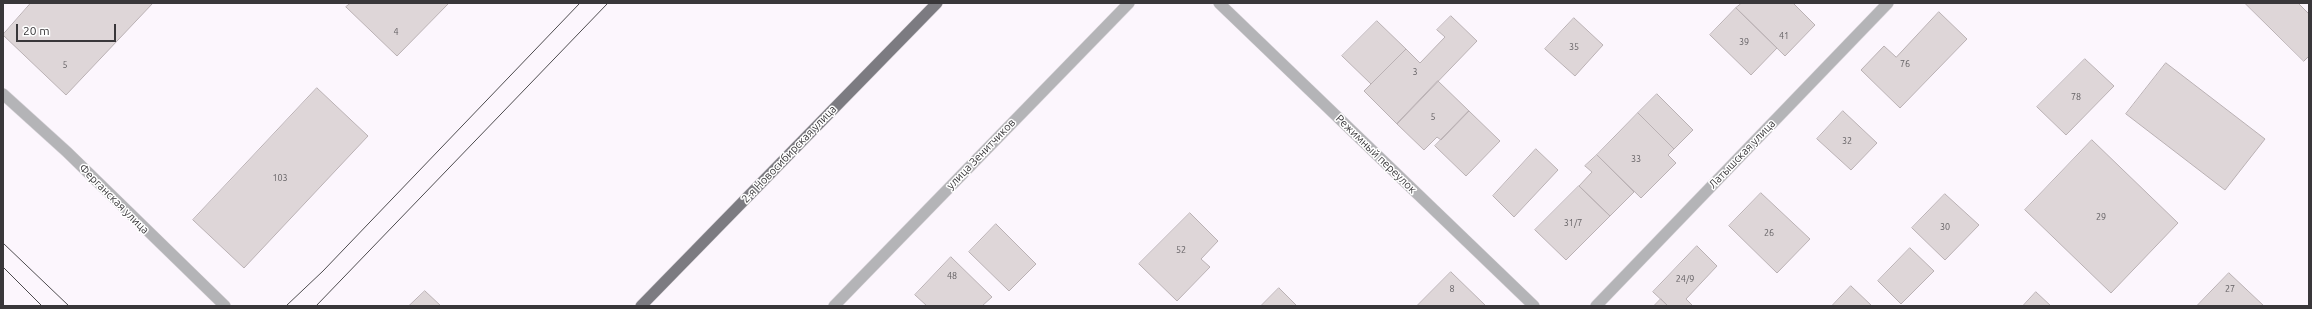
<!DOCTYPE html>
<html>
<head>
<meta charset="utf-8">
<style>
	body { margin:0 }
	#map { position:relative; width:2312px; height:309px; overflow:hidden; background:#fcf6fd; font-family:Ubuntu,sans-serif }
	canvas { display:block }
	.frame { position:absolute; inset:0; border:4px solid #39373a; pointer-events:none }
	.scale { position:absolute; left:16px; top:24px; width:100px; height:18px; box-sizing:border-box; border:2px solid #39373a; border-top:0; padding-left:5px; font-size:12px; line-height:14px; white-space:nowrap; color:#39373a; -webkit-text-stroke:3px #fff; paint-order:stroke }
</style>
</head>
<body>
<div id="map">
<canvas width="2312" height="309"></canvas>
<div class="frame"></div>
<div class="scale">20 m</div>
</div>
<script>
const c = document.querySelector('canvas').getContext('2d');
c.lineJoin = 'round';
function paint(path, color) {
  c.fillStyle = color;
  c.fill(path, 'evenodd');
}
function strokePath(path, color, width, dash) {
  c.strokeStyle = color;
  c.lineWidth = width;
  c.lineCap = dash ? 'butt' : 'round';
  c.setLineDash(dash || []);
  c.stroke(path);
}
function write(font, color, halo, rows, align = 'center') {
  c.font = font + ' Ubuntu,sans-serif';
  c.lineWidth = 3;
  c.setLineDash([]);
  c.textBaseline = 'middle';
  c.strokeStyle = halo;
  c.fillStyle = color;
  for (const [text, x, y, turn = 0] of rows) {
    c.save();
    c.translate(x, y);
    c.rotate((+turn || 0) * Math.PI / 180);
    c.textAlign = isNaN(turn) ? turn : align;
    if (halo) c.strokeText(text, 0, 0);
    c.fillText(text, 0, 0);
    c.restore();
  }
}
const building = new Path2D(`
	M31 3H153L66 95 3 35Z
	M351 3H449L397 56 346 7Z
	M1742 3H1793L1815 25 1785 56 1736 8Z
	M2245 3H2298L2309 14V56L2304 61Z
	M1736 8 1777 48 1751 75 1710 35Z
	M1939 12 1967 39 1900 108 1861 70 1884 46 1896 57Z
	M1451 16 1477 41 1397 124 1364 91 1406 49 1420 63 1445 37 1437 30Z
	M1574 18 1603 45 1575 76 1545 49Z
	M1377 21 1406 49 1371 84 1342 56Z
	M2085 59 2114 86 2066 135 2037 107Z
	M2166 63 2265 139 2225 190 2126 114Z
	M1438 81 1469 111 1441 140 1437 137 1424 150 1397 124Z
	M317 88 368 136 244 268 193 220Z
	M1657 94 1693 130 1674 149 1638 113Z
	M1469 111 1500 141 1466 176 1435 146Z
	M1843 111 1877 143 1851 170 1817 139Z
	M1638 113 1674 149 1668 155 1676 163 1641 198 1597 155Z
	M2092 140 2178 223 2111 293 2025 210Z
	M1536 149 1558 170 1514 217 1493 196Z
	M1597 155 1634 192 1610 216 1579 186 1592 172 1585 166Z
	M1579 186 1610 216 1566 260 1535 230Z
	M1761 193 1810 239 1777 273 1729 226Z
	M1945 194 1979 225 1945 260 1912 228Z
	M1190 213 1218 241 1201 259 1210 267 1177 301 1139 264Z
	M996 224 1036 264 1009 291 969 252Z
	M1697 246 1717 266 1686 299 1693 306H1668L1653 292Z
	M1910 248 1934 271 1901 304 1878 281Z
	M951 257 992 297 982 306H927L915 295Z
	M1451 272 1486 306H1417Z
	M2229 273 2264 306H2197Z
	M1851 286 1872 306H1832Z
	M1279 288 1297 306H1261Z
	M425 291 441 306H409Z
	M2036 292 2051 306H2023Z
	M1661 299 1668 306H1654Z`);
paint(building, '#ded6d8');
strokePath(building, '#bab1b4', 1);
const minor = new Path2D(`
	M1219 3 1534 306
	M3 94 67 152 225 306
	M834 306 1129 3
	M1596 306 1888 3`);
const primary = new Path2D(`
	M641 306 937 3`);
strokePath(minor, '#d9d4da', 12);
strokePath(primary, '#d9d4da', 12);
strokePath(minor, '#b4b4b7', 11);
strokePath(primary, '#7c7b81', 11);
strokePath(new Path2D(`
	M3 243 69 306
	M3 267 42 306
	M286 306 323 271 580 3
	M316 306 608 3`), '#4d4b4e', 1);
write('9px', '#625f62', null, [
	["4",396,32],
	["41",1784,36],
	["39",1744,42],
	["35",1574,47],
	["76",1905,64],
	["5",65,65],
	["3",1415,72],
	["78",2076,97],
	["5",1433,117],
	["32",1847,141],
	["33",1636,159],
	["103",280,178],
	["29",2101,217],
	["31/7",1573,223],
	["30",1945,227],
	["26",1769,233],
	["52",1181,250],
	["48",952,276],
	["24/9",1685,279],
	["8",1452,289],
	["27",2230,289]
]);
write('11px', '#39373a', '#fff', [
	["2-я Новосибирская улица",789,154,-46],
	["улица Зенитчиков",981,154,-46],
	["Режимный переулок",1376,154,44],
	["Латышская улица",1742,154,-46],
	["Ферганская улица",114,199,45]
]);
</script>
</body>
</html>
